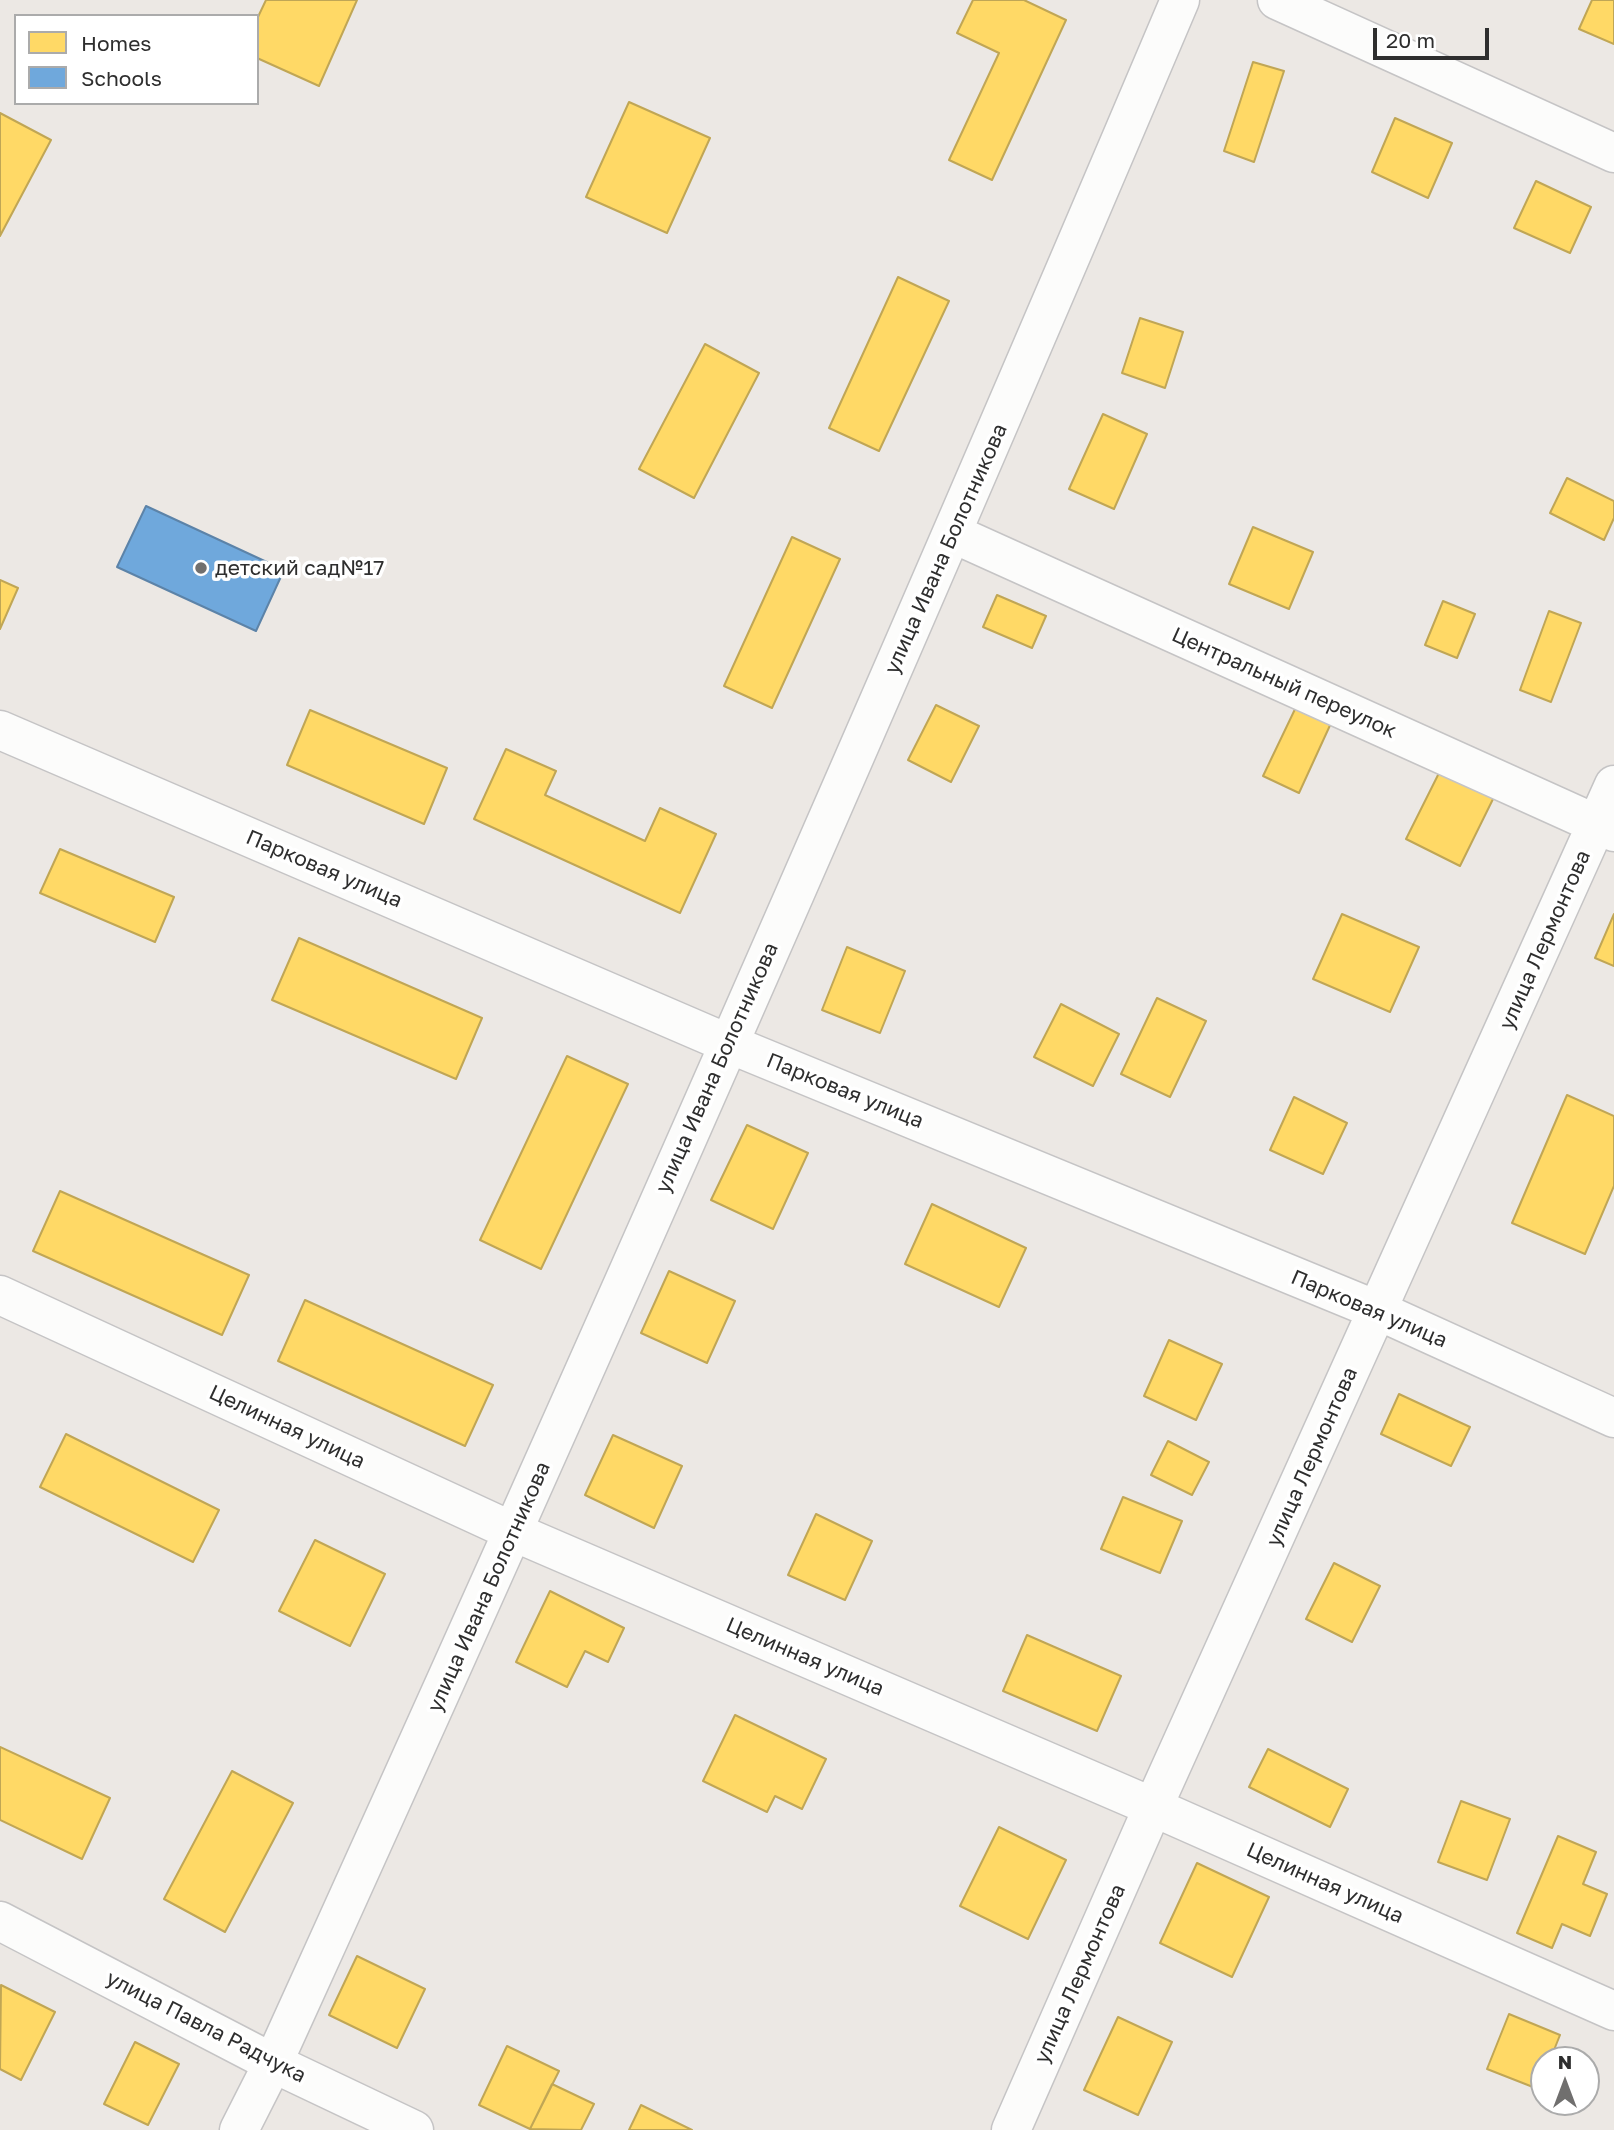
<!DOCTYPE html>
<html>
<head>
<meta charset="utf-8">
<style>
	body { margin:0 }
	#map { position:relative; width:1614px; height:2130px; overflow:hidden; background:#ece8e4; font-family:"Golos Text",sans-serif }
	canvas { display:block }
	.legend { position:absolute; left:14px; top:14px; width:245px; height:91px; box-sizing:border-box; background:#fff; border:2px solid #ababab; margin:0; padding:9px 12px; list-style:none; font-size:21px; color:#2e2e2e }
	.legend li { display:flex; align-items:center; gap:14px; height:35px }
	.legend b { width:35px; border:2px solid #ababab }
	.north { position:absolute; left:1530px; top:2046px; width:70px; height:70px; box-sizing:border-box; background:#fff; border:2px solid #ababab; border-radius:50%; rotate:0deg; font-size:19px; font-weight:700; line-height:28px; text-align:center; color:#2e2e2e }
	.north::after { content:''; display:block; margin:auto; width:24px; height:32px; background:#706f6e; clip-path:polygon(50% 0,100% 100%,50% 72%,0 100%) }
	.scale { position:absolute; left:1373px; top:28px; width:116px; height:32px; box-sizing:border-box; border:4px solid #2e2e2e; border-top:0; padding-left:9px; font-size:21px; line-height:24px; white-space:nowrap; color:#2e2e2e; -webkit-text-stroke:5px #fff; paint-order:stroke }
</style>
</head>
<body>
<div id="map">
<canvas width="1614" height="2130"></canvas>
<ul class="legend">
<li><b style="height:19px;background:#ffd966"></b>Homes</li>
<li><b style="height:19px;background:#6fa8dc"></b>Schools</li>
</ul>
<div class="north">N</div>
<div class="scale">20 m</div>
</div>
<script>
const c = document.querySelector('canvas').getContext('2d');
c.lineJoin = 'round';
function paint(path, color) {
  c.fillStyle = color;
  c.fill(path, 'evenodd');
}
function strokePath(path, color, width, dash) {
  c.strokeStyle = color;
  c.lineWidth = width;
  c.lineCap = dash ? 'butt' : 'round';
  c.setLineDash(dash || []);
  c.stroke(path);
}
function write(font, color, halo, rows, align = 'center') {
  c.font = font + ' "Golos Text",sans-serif';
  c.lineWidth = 7;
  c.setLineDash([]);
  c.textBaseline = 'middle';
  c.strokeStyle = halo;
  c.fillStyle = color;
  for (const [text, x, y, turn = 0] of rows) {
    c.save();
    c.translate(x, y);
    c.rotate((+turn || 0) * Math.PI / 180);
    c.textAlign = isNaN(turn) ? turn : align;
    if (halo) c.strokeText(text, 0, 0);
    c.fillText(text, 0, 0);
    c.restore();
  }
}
const homes = new Path2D(`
	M266 0H357L319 86 257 58V19Z
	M973 0H1024L1066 20 992 180 949 160 999 53 957 33Z
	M1592 0H1614V44L1579 29Z
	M1253 62 1284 71 1254 162 1224 151Z
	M629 102 710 138 667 233 586 197Z
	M0 113 51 140 0 236Z
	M1395 118 1452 143 1428 198 1372 172Z
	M1536 181 1591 207 1570 253 1514 228Z
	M898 277 949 301 879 451 829 428Z
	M1140 318 1183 332 1165 388 1122 373Z
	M705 344 759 373 694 498 639 469Z
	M1103 414 1147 434 1114 509 1069 489Z
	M1567 478 1614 501V518L1604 540 1550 513Z
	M1253 527 1313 552 1289 609 1229 584Z
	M792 537 840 559 772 708 724 686Z
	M0 580 18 588 0 629Z
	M997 595 1046 616 1032 648 983 627Z
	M1443 601 1475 614 1457 658 1425 645Z
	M1549 611 1581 623 1551 702 1520 690Z
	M936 705 979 726 951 782 908 760Z
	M1297 705 1332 721 1299 793 1263 776Z
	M310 710 447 768 424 824 287 765Z
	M506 749 556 771 545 795 645 841 660 808 716 834 680 913 474 819Z
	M1441 769 1495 795 1460 866 1406 839Z
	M60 849 174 897 155 942 40 893Z
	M1342 914 1419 947 1390 1012 1313 979Z
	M1614 914V966L1595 958Z
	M299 938 482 1018 456 1079 272 1000Z
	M847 947 905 971 880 1033 822 1010Z
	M1157 998 1206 1021 1170 1097 1121 1074Z
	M1061 1004 1119 1034 1093 1086 1034 1057Z
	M567 1056 628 1084 541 1269 480 1240Z
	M1567 1095 1614 1116V1186L1585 1254 1512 1223Z
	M1294 1097 1347 1123 1323 1174 1270 1150Z
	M747 1125 808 1153 773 1229 711 1200Z
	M60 1191 249 1275 222 1335 33 1251Z
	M932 1204 1026 1248 999 1307 905 1264Z
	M669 1271 735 1301 707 1363 641 1333Z
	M305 1300 493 1385 465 1446 278 1361Z
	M1169 1340 1222 1364 1196 1420 1144 1396Z
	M1399 1394 1470 1427 1451 1466 1381 1434Z
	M66 1434 219 1510 193 1562 40 1487Z
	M613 1435 682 1466 654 1528 585 1495Z
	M1168 1441 1209 1462 1192 1495 1151 1475Z
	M1123 1497 1182 1521 1160 1573 1101 1549Z
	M816 1514 872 1541 845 1600 788 1575Z
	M315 1540 385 1574 350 1646 279 1611Z
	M1334 1563 1380 1586 1352 1642 1306 1619Z
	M550 1591 624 1628 608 1662 585 1651 567 1687 516 1662Z
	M1027 1635 1121 1676 1097 1731 1003 1691Z
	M735 1715 826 1759 802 1809 775 1796 767 1812 703 1781Z
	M0 1747 110 1798 82 1859 0 1820Z
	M1268 1749 1348 1789 1330 1827 1249 1787Z
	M232 1771 293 1803 225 1932 164 1899Z
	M1461 1801 1510 1819 1487 1880 1438 1862Z
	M999 1827 1066 1860 1028 1939 960 1906Z
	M1558 1836 1596 1852 1583 1884 1607 1894 1590 1936 1562 1924 1552 1948 1517 1933Z
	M1197 1863 1269 1897 1232 1977 1160 1943Z
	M357 1956 425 1989 397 2048 329 2015Z
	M1 1985 55 2012 21 2080 0 2069Z
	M1509 2014 1560 2035 1550 2060H1544V2075L1538 2089 1487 2069Z
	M1118 2017 1172 2042 1138 2115 1084 2090Z
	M135 2042 179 2064 148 2125 104 2104Z
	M507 2046 559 2071 530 2129 479 2105Z
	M552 2084 594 2104 581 2130 530 2129Z
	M641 2105 692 2130H629Z`);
paint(homes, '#ffd966');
strokePath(homes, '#c0a655', 2);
const schools = new Path2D(`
	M146 506 284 570 256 631 117 567Z`);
paint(schools, '#6fa8dc');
strokePath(schools, '#5c83a8', 2);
const street = new Path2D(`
	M1277 0 1614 153
	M954 534 1614 832
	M0 730 727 1043 1379 1311 1614 1418
	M0 1295 514 1532 1153 1807 1614 2011
	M0 1921 273 2063 414 2130
	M239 2130 273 2063C584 1379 887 691 1180 0
	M1011 2130 1153 1807 1614 785`);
strokePath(street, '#c5c4c5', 41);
strokePath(street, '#fcfcfb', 38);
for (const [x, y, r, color] of [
	[201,568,7,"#706f6e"]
]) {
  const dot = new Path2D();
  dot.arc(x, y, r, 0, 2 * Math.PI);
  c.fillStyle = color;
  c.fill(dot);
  strokePath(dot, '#fff', 2.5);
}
write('21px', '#2e2e2e', '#fff', [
	["улица Ивана Болотникова",946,549,-66],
	["Центральный переулок",1284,683,24],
	["Парковая улица",324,869,23],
	["улица Лермонтова",1545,940,-66],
	["улица Ивана Болотникова",717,1068,-66],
	["Парковая улица",845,1091,22],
	["Парковая улица",1369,1309,23],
	["Целинная улица",287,1427,25],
	["улица Лермонтова",1312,1457,-66],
	["улица Ивана Болотникова",489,1587,-66],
	["Целинная улица",805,1657,23],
	["Целинная улица",1325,1883,24],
	["улица Лермонтова",1080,1974,-66],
	["улица Павла Радчука",206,2027,27]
]);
write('21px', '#2e2e2e', '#fff', [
	["детский сад№17",215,568]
], 'left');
</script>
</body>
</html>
